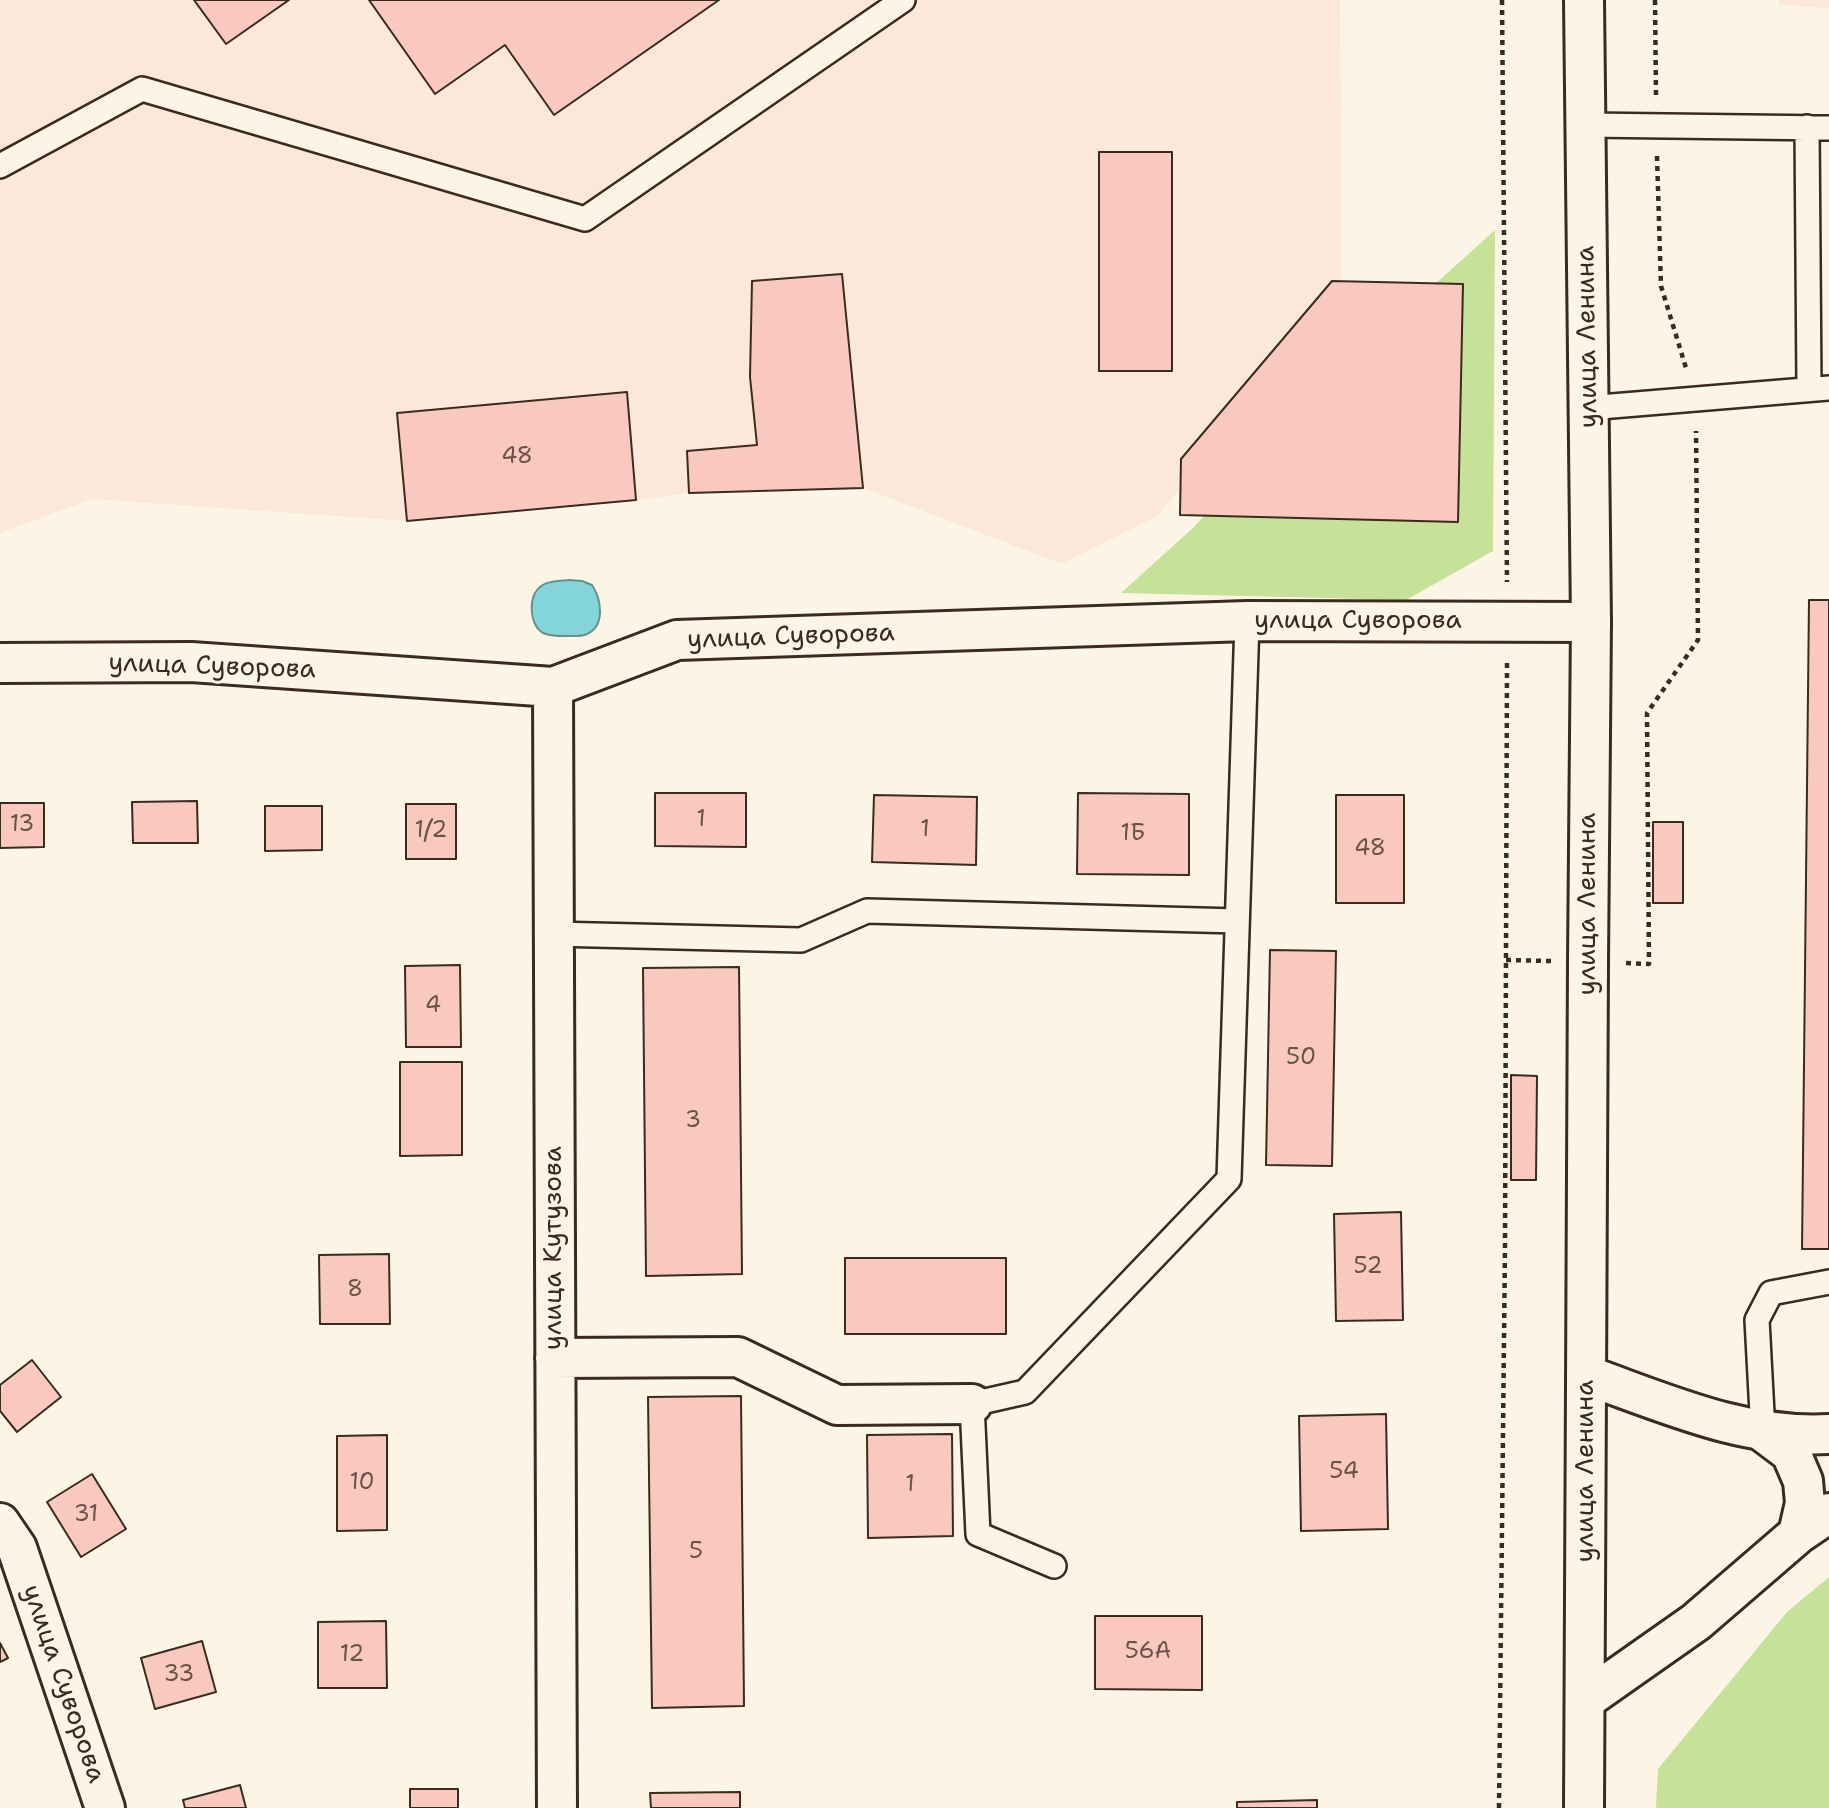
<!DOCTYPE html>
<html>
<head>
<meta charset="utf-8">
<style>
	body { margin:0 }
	canvas { display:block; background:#fcf5e5 }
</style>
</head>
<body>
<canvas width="1829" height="1808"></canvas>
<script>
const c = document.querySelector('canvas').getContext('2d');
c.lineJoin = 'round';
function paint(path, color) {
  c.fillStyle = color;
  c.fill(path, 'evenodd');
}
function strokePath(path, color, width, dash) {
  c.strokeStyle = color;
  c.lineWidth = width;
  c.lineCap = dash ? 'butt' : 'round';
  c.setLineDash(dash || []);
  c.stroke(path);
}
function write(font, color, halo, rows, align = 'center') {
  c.font = font + ' "Shantell Sans",sans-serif';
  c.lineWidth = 6;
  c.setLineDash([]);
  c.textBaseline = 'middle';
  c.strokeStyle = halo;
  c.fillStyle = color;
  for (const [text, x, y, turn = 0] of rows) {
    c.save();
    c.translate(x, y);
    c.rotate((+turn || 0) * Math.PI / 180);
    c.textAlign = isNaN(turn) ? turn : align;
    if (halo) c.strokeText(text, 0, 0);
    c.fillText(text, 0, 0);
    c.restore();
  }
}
paint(new Path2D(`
	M0 0H1340L1342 305 1308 339 1157 516 1062 564 863 488 689 493 636 500 407 521 92 499 0 533Z
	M1779 0H1829V8L1779 5Z`), '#fbe8da');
paint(new Path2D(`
	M1495 230 1493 551 1406 600 1121 593 1194 527 1332 377Z
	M1829 1577V1808H1656L1658 1769 1787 1612Z`), '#c6e198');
const water = new Path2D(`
	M569 580 582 581 592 585C601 599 606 625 587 634 581 637 572 636 565 636 558 636 549 636 543 633 532 627 530 609 533 598 538 581 553 581 569 580Z`);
paint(water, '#83d5db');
strokePath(water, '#66918f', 2);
const building = new Path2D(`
	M194 0H289L226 44Z
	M369 0H719L554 115 505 45 435 94Z
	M1099 152H1172V371H1099Z
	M842 274 863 488 689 493 687 451 757 445 750 377 752 281Z
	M1332 281 1463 284 1458 522 1180 515 1181 459Z
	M627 392 636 500 407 521 397 413Z
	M1809 600H1829V1249H1802Z
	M655 793H746V847L655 846Z
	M1078 793 1189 794V875L1077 874Z
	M874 795 977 797 976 865 872 862Z
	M1336 795H1404V903H1336Z
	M197 801 198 843H133L132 802Z
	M0 803H44V847L0 848Z
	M406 804H456V859H406Z
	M265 806H322V850L265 851Z
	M1653 822H1683V903H1653Z
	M1270 950 1336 951 1332 1166 1266 1165Z
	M460 965 461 1047H406L405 966Z
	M739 967 742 1274 646 1276 643 968Z
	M400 1062H462V1155L400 1156Z
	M1511 1075 1537 1076 1536 1180H1511Z
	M1401 1212 1403 1320 1336 1321 1334 1214Z
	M389 1254 390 1324H320L319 1255Z
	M845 1258H1006V1334H845Z
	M32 1360 61 1397 17 1432 0 1411V1385Z
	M741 1396 744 1706 652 1708 648 1397Z
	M1386 1414 1388 1529 1301 1531 1299 1416Z
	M952 1434 953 1536 868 1538 867 1435Z
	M387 1435V1530L337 1531V1436Z
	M92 1474 126 1529 81 1557 47 1502Z
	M1095 1616H1202V1690L1095 1689Z
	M386 1621 387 1688H318V1622Z
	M202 1641 216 1692 155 1709 141 1658Z
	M0 1643 8 1658 0 1662Z
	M240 1785 246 1808H185L183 1800Z
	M410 1789H458V1808H410Z
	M740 1792V1808H651L650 1793Z
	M1317 1800V1808H1237V1802Z`);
paint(building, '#f9c9c0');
strokePath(building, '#3b2a1e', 2);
const lane = new Path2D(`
	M1586 125 1829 128
	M1807 127 1809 389
	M0 166 142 89 585 219 903 0
	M1588 408 1829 388
	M553 934 801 940 867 911 1237 921
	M1763 1432 1757 1320 1771 1293 1829 1282
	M1054 1566 978 1534 972 1404 1025 1392 1229 1179 1247 621`);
const street = new Path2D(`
	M0 663 191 662 553 687 677 640 1247 621 1591 622
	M553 687 557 1808
	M555 1358 738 1357 837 1405 972 1404
	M0 1523 17 1548 105 1808`);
const secondary = new Path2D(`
	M1584 0 1591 622 1588 962 1584 1808
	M1586 1375C1665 1403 1744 1439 1829 1434
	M1763 1432 1791 1453 1803 1481 1805 1503 1798 1534
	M1585 1700 1696 1622 1798 1534 1829 1513`);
strokePath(lane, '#3b2a1e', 28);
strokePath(street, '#3b2a1e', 44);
strokePath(secondary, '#3b2a1e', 44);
strokePath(new Path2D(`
	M1502 0 1507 582
	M1655 0 1656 95
	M1657 156 1661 286 1686 368
	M1506 960 1551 961
	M1626 963 1649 964 1647 713 1698 640 1696 431
	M1499 1808 1505 1246 1507 661`), '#3b2a1e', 4.5, [5, 5]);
strokePath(lane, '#fcf5e5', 23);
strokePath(street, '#fcf5e5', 38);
strokePath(secondary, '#fcf5e5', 38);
write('23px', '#6a5246', null, [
	["48",517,457],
	["1",701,820],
	["13",22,825],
	["1",925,830],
	["1/2",431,831],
	["1Б",1133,834],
	["48",1370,849],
	["4",433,1006],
	["50",1301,1058],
	["3",693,1121],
	["52",1368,1267],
	["8",355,1290],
	["54",1344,1472],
	["10",362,1483],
	["1",910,1485],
	["31",86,1515],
	["5",696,1552],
	["56А",1148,1652],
	["12",352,1655],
	["33",179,1675]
]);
write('26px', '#3b2a1e', '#fcf5e5', [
	["улица Ленина",1588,337,-91],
	["улица Суворова",1358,621],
	["улица Суворова",791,637,-2],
	["улица Суворова",212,667,2],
	["улица Ленина",1588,904,-90],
	["улица Кутузова",554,1248,-90],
	["улица Ленина",1586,1471,-90],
	["улица Суворова",63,1684,71]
]);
</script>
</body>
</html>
